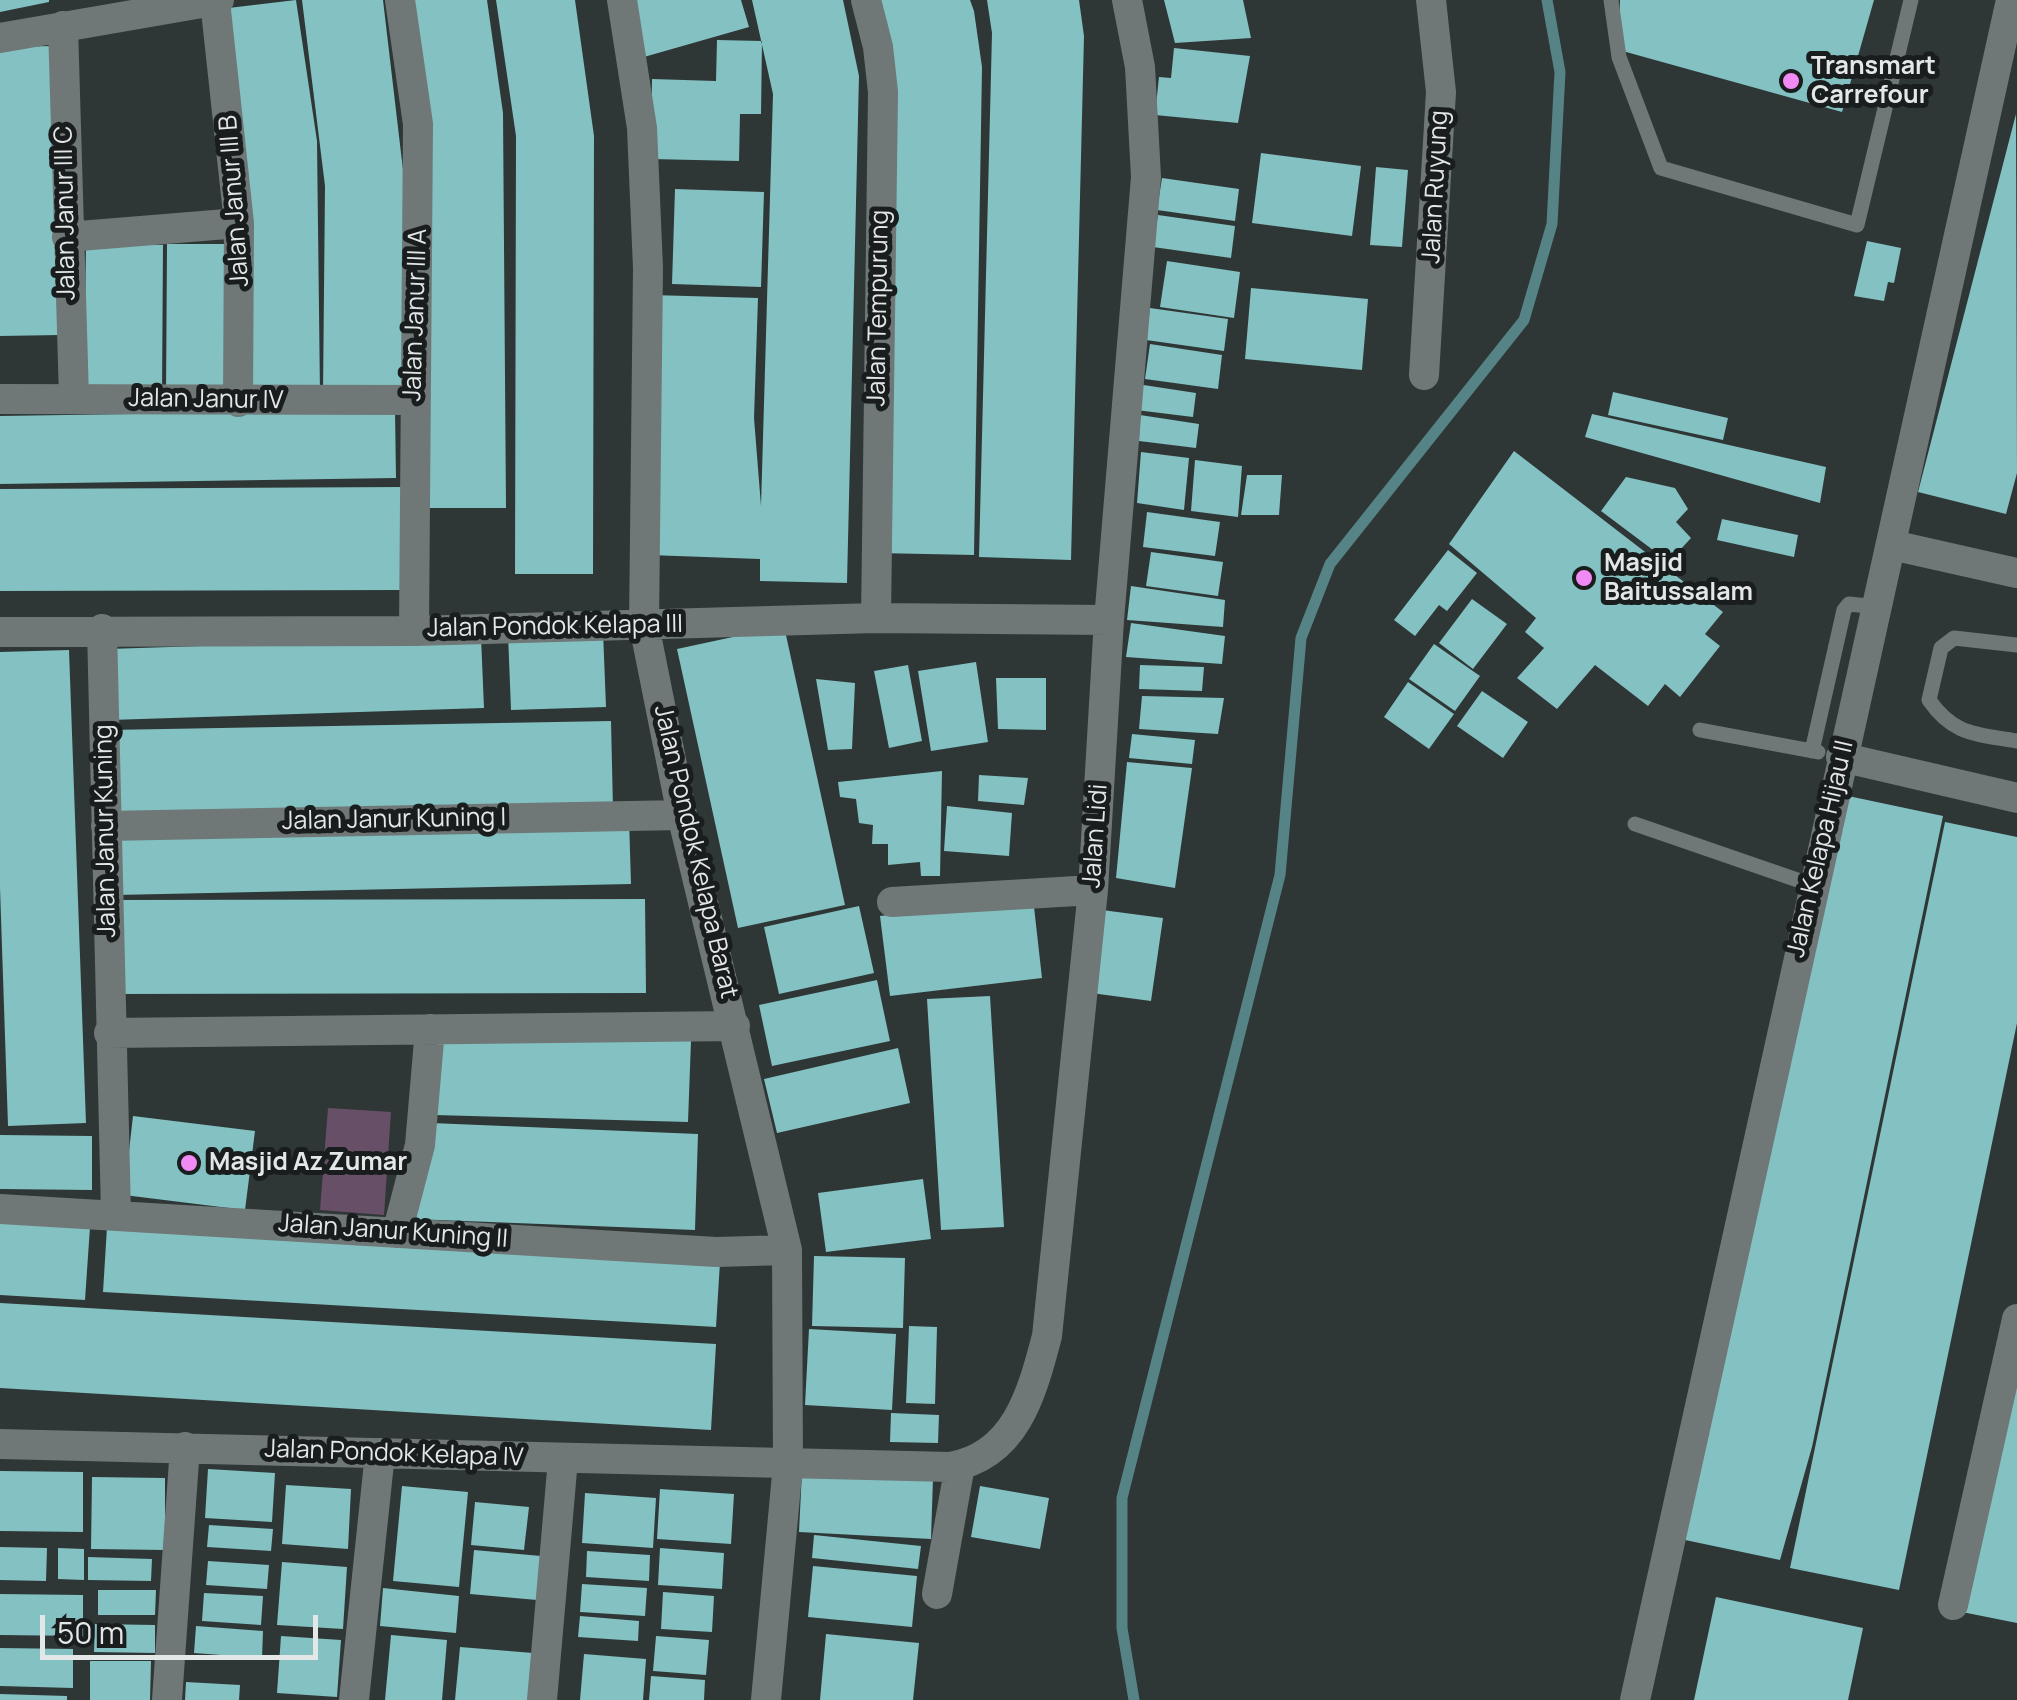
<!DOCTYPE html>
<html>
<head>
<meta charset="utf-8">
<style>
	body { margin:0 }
	#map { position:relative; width:2017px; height:1700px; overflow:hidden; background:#2f3636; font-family:Manrope,sans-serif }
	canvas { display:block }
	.scale { position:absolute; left:40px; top:1615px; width:278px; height:45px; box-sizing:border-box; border:5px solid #e3e7e7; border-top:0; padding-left:12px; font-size:30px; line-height:35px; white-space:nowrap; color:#e3e7e7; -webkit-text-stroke:8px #1a1d1d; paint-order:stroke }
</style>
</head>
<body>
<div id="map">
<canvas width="2017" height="1700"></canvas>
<div class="scale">50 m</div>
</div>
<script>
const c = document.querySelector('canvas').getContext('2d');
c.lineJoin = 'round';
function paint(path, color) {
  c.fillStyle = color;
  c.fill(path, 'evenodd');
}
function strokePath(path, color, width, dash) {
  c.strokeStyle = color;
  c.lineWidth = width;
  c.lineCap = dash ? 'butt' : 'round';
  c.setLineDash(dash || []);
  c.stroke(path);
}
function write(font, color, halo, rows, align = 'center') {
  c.font = font + ' Manrope,sans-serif';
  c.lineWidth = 10;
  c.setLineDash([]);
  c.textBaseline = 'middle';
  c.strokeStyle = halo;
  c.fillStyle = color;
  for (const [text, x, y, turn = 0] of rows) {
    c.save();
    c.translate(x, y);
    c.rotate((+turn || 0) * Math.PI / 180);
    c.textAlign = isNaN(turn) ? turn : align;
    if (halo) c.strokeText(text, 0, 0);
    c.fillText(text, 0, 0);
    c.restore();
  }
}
paint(new Path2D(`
	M328 1108 391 1112 384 1215 320 1210Z`), '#675067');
strokePath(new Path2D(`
	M1134 1700 1122 1628V1498L1280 875 1301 638 1330 564 1524 320 1552 224 1560 72 1547 0`), '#568486', 11);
paint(new Path2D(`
	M0 0H49V2L0 12Z
	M296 0 317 141 320 394H244L220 9Z
	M302 0H383L405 187 404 394 323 393 325 186Z
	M403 0H487L503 113 506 508H423Z
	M496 0H575L594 136 593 574H515L516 136Z
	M628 0H741L749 27 644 57Z
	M752 0H843L859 76 847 583 760 581V559L649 555 652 295 758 298 754 418 761 506 773 94Z
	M871 0H970L974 11 982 67 974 555 877 553Z
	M987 0H1079L1084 36 1071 560 979 557 992 33Z
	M1164 0H1243L1251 38 1175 43Z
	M1620 0H1874L1842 112 1619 50Z
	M717 40 762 41 761 114H740L739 161 651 159 652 79 716 81Z
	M55 46 60 335 0 336V47Z
	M1174 48 1250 56 1238 123 1155 115 1159 77 1171 78Z
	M2016 114 2017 473 2006 514 1918 492Z
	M1261 153 1361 166 1352 236 1252 223Z
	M1376 167 1408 170 1402 247 1370 245Z
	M1162 178 1239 189 1235 221 1157 210Z
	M675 189 764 192 761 287 672 284Z
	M1158 215 1235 226 1231 258 1153 247Z
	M1867 241 1901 248 1894 283 1888 282 1884 301 1854 296Z
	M86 244 163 245 162 395 84 394Z
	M167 244H235L233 394H166Z
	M1167 261 1240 272 1234 318 1160 307Z
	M1251 288 1368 299 1362 370 1245 359Z
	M1150 308 1228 319 1224 351 1146 340Z
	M1150 344 1222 355 1218 389 1145 379Z
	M1137 384 1196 393 1193 417 1136 410Z
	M1613 392 1728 418 1723 440 1608 415Z
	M395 410 396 478 0 484V416Z
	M1592 414 1826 467 1820 503 1585 437Z
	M1140 415 1199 424 1196 448 1139 441Z
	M1514 451 1723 612 1705 634 1720 646 1680 697 1665 684 1648 706 1595 665 1557 709 1517 678 1544 648 1525 632 1536 618 1449 544Z
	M1141 452 1189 458 1184 510 1137 503Z
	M1195 460 1242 466 1238 517 1191 511Z
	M1247 475H1282L1279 515H1241Z
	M1626 477 1675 488 1688 509 1676 522 1691 538 1669 562 1601 511Z
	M403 487 404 590 0 591V489Z
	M1147 512 1220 522 1215 556 1143 547Z
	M1722 519 1798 535 1794 557 1717 540Z
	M1448 550 1477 573 1447 611 1439 605 1415 636 1394 620Z
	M1151 552 1223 562 1218 596 1146 586Z
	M1131 586 1225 600 1223 627 1127 620Z
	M1472 599 1507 624 1473 669 1439 643Z
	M1131 623 1225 636 1222 664 1126 657Z
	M784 626 845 905 738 928 677 649Z
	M603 631 606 707 511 710 508 634Z
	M481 637 484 708 110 720 108 649Z
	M1434 644 1480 676 1455 711 1409 679Z
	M69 650 86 1123 8 1126 0 888V652Z
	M976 662 988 742 931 751 918 671Z
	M908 665 922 741 889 748 874 671Z
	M1140 665 1204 667 1202 691 1139 689Z
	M996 678H1046V730L998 729Z
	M816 679 855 683 852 749 828 750Z
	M1408 682 1454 714 1429 749 1384 717Z
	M1482 691 1528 722 1503 758 1457 726Z
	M1142 696 1224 698 1218 734 1139 729Z
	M611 721 613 809 111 818 109 730Z
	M1132 734 1195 740 1192 764 1129 758Z
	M1127 762 1192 768 1175 888 1116 878Z
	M942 771 940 876H921L920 862 888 865V844H872L873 825 859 823 856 799 840 797 838 782Z
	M979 775 1028 778 1024 805 978 801Z
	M1834 793 1943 816 1812 1447 1780 1560 1671 1537Z
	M947 806 1012 813 1009 856 944 851Z
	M629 819 631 884 116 895 115 830Z
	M1945 822 2017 837V1023L1899 1590 1790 1568Z
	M1033 898 1042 978 890 996 880 916Z
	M645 899 646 993 114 994V900Z
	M859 906 874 973 779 994 764 927Z
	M1102 910 1163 918 1151 1001 1091 993Z
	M877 980 890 1041 772 1066 759 1005Z
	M990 996 1004 1227 941 1230 927 999Z
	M437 1033 691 1041 688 1122 434 1115Z
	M898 1048 910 1103 777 1133 764 1079Z
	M133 1116 255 1131 245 1210 124 1195Z
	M431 1123 698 1134 695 1230 413 1219Z
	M0 1135 92 1136V1190L0 1189Z
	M923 1179 931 1239 826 1252 818 1193Z
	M0 1222 90 1227 85 1300 0 1295Z
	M107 1227 720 1262 716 1327 103 1292Z
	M814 1256 905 1258 903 1328 812 1326Z
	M0 1303 716 1344 711 1430 0 1388Z
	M909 1326 937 1327 935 1404 906 1403Z
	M809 1329 896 1334 892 1410 805 1405Z
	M2017 1366V1623L1962 1612Z
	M891 1413 939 1415 938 1443 890 1442Z
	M208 1469 275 1473 272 1522 205 1518Z
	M0 1471 83 1472V1532L0 1531Z
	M802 1471 933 1478 931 1539 799 1532Z
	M92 1477 165 1478V1550L91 1549Z
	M286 1485 351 1489 348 1549 282 1544Z
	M402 1486 468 1492 459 1587 393 1581Z
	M980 1486 1049 1498 1040 1549 971 1537Z
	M660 1489 734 1494 731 1544 657 1539Z
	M585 1493 656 1498 653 1548 582 1543Z
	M475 1502 529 1507 524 1550 471 1545Z
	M209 1525 273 1529 271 1551 207 1547Z
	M814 1535 921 1546 918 1569 812 1558Z
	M0 1547 47 1548 46 1581 0 1580Z
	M58 1548 84 1549V1580L58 1579Z
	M660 1548 724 1553 722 1589 658 1585Z
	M474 1550 541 1556 537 1600 470 1594Z
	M587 1551 650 1555 649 1581 586 1577Z
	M88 1557 152 1559 151 1581 88 1580Z
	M208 1561 269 1565 267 1589 206 1585Z
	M282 1562 347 1567 343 1629 277 1625Z
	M813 1566 917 1576 912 1627 808 1617Z
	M582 1584 647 1588 645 1616 580 1612Z
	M383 1588 459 1596 456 1633 380 1626Z
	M98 1590H156L155 1615H98Z
	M663 1592 714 1596 712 1632 661 1629Z
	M204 1593 263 1596 261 1625 202 1621Z
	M0 1594 83 1595V1636L0 1635Z
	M1716 1597 1863 1628 1848 1700H1694Z
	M580 1616 639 1621 638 1641 578 1637Z
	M95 1624 155 1625V1653L94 1652Z
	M196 1626 263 1631 262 1658 194 1653Z
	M826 1634 919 1643 913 1700H820Z
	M391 1635 447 1640 442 1700H385Z
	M281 1636 341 1640 337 1697 277 1693Z
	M656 1636 709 1640 706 1675 653 1671Z
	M460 1647 533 1653 529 1700H455Z
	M0 1648 73 1649V1688L0 1686Z
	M584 1654 646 1659 643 1700H580Z
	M90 1661H151L150 1700H90Z
	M651 1676 705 1680 704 1700H649Z
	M186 1682 240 1685 239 1700H185Z
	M0 1694 67 1696V1700H0Z`), '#83c1c2');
strokePath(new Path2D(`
	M1611 0 1619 57 1661 168 1857 225 1911 0
	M2017 645 1954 638 1941 648 1929 700C1954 736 1977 734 2017 741
	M1700 730 1818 752
	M1812 751 1844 610 1849 604 1877 607
	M1635 824 1812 885`), '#6f7777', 15);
strokePath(new Path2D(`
	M400 0 418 124 414 631
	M622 0 642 128 648 268 644 625 682 815 787 1250 788 1464 766 1700
	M866 0 878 47 883 92 876 618
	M215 1 239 223 238 402
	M63 26 74 398
	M0 38 219 0
	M67 237 239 223
	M1424 375 1441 92 1431 0
	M0 399 413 400
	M1892 545 2017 573
	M102 629 116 1214
	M0 632 414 631 876 618 1109 620
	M1841 757 2017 798
	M106 826 682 815
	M892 902 1093 890
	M109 1033 735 1026
	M0 1209 716 1252 787 1250
	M397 1233 420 1145 430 1029
	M0 1444 950 1467C1016 1456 1032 1393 1047 1336L1093 890 1109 620 1146 177 1140 67 1127 0
	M937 1594 960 1465
	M1953 1605 2017 1319
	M167 1700 185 1447
	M354 1700 380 1453
	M542 1700 563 1459
	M1635 1700 2011 0`), '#6f7777', 30);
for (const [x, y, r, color] of [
	[1791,81,10,"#f18af4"],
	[1584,578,10,"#f18af4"],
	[189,1163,10,"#f18af4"]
]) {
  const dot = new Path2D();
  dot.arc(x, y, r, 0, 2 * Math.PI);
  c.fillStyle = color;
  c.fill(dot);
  strokePath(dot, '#1a1d1d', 4);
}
write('bold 25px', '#e3e7e7', '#1a1d1d', [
	["Transmart",1811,67],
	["Carrefour",1811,96],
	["Masjid",1604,564],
	["Baitussalam",1604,593],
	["Masjid Az Zumar",209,1163]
], 'left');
write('25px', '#e3e7e7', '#1a1d1d', [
	["Jalan Ruyung",1436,187,-87],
	["Jalan Janur III B",235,201,-94],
	["Jalan Janur III C",66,213,-91],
	["Jalan Tempurung",879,308,-89],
	["Jalan Janur III A",416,315,-88],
	["Jalan Janur IV",206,400,1],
	["Jalan Pondok Kelapa III",555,627,-1],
	["Jalan Janur Kuning I",394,820,-1],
	["Jalan Janur Kuning",106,831,-91],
	["Jalan Lidi",1096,836,-86],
	["Jalan Kelapa Hijau II",1821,849,-77],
	["Jalan Pondok Kelapa Barat",695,852,77],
	["Jalan Janur Kuning II",393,1232,4],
	["Jalan Pondok Kelapa IV",394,1454,2]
]);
</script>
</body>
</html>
